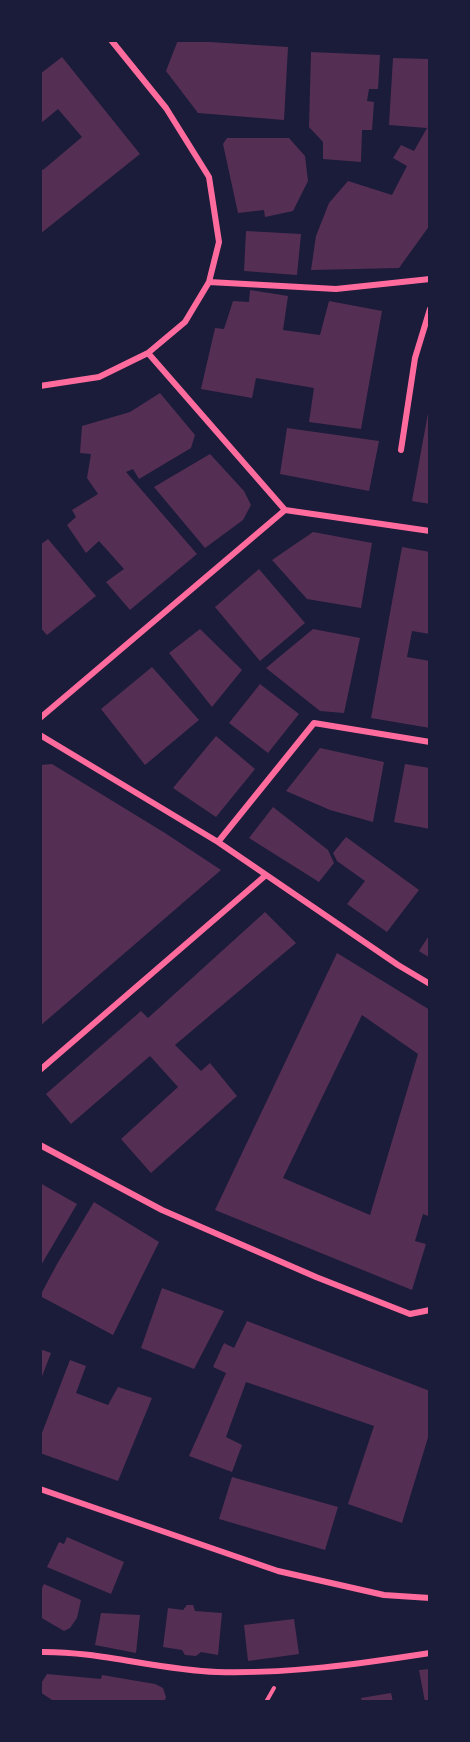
<!DOCTYPE html>
<html>
<head>
<meta charset="utf-8">
<style>
	body { margin:0 }
	#map { position:relative; width:470px; height:1742px; overflow:hidden; background:#1b1b3a; font-family:"Sofia Sans Condensed",sans-serif }
	canvas { display:block }
	.frame { position:absolute; inset:0; border:42px solid #1b1b3a; pointer-events:none }
</style>
</head>
<body>
<div id="map">
<canvas width="470" height="1742"></canvas>
<div class="frame"></div>
</div>
<script>
const c = document.querySelector('canvas').getContext('2d');
c.lineJoin = 'round';
function paint(path, color) {
  c.fillStyle = color;
  c.fill(path, 'evenodd');
}
function strokePath(path, color, width, dash) {
  c.strokeStyle = color;
  c.lineWidth = width;
  c.lineCap = dash ? 'butt' : 'round';
  c.setLineDash(dash || []);
  c.stroke(path);
}
paint(new Path2D(`
	M178 40 288 47 284 120 198 113 166 71Z
	M311 52 380 55 378 89H369L367 101 374 102 372 130H362L361 162 323 159V142L309 127Z
	M62 57 140 154 40 234V168L43 170 82 137 58 109 40 124V74Z
	M393 58 430 59V225L399 268 311 270 316 236 329 203 348 181 392 195 407 166 393 158 401 145 414 151 427 128 389 125Z
	M227 138H289L305 156 308 181 293 211 265 217 264 210 238 213 223 144Z
	M246 231 301 234 297 275 244 271Z
	M250 290 288 296 283 330 320 335 329 301 382 311 361 429 309 422 314 388 256 378 252 398 201 389 215 328 224 329 233 301 249 302Z
	M160 393 195 435 191 448 139 479 133 469 126 472 197 554 130 610 106 582 124 569 99 541 86 553 67 525 76 517 72 510 98 494 87 478 91 454 80 453 82 426 130 412Z
	M428 413H430V504L412 501Z
	M287 428 379 441 369 491 280 474Z
	M210 454 244 491 251 505 243 520 205 548 154 487Z
	M313 532 372 543 361 608 307 599 272 560Z
	M48 539 96 596 47 635 40 627V545Z
	M402 547 430 552V634L412 631 407 657 430 661V728L371 718Z
	M259 569 305 623 260 661 215 607Z
	M200 629 242 670 212 707 169 653Z
	M313 629 360 638 344 713 320 711 266 668Z
	M152 667 199 720 145 765 101 709Z
	M260 684 299 714 268 753 229 723Z
	M216 736 255 769 216 817 173 788Z
	M320 748 384 762 373 822 330 810 286 791Z
	M52 764 165 833 221 870 40 1026V765Z
	M405 764 430 768V829L394 822Z
	M273 807 328 850 334 863 319 882 249 838Z
	M346 837 419 890 387 932 347 904 365 881 337 861 333 853Z
	M265 912 296 943 175 1045 201 1071 210 1063 237 1096 151 1173 121 1139 178 1087 150 1056 71 1124 46 1094 141 1011 148 1018Z
	M430 934V958L419 951Z
	M337 953 430 1010V1209L428 1216 423 1214 415 1241 426 1244 412 1290 215 1210ZM362 1015 418 1054 370 1215 283 1178Z
	M40 1183 77 1204 40 1267Z
	M94 1202 159 1242 113 1335 40 1296 57 1264Z
	M162 1288 224 1311 194 1369 141 1348Z
	M247 1321 430 1391V1431L402 1523 348 1504 374 1426 246 1382 226 1437 242 1445 232 1472 189 1456 226 1373 213 1367 224 1343 234 1348Z
	M40 1349 51 1353 41 1379H40Z
	M70 1360 86 1366 76 1393 108 1405 118 1387 152 1398 118 1481 40 1453V1438Z
	M232 1477 338 1507 325 1550 219 1519Z
	M67 1537 124 1562 111 1594 47 1567 59 1542 64 1544Z
	M44 1584 81 1600 77 1618 70 1628 64 1631 40 1617V1592Z
	M187 1605H193L195 1611 222 1613 218 1655 201 1652 196 1656 185 1655 182 1650 163 1647 168 1608 183 1610Z
	M101 1613 140 1615 136 1653 95 1645Z
	M294 1619 299 1654 248 1661 244 1625Z
	M430 1669V1702H425L419 1670Z
	M47 1674 101 1679 102 1675 155 1684 163 1688 166 1697 164 1702H55L40 1692V1685Z
	M391 1693 393 1702H362L361 1698Z`), '#542f53');
strokePath(new Path2D(`
	M266 1702 274 1688`), '#ff6b9d', 4);
strokePath(new Path2D(`
	M209 282 336 289 430 279
	M148 353 285 510 430 531
	M40 386 99 377 148 353 185 322 209 282 219 242 209 177 166 108 111 40
	M401 450 415 358 430 309
	M40 718 285 510
	M40 735 218 842 398 965 430 984
	M218 842 314 723 430 742
	M40 1070 266 875
	M40 1145 162 1210 316 1277 410 1314 430 1310
	M40 1489 278 1571 384 1595 430 1598
	M40 1652C100 1651 157 1670 217 1672 288 1674 359 1664 430 1653`), '#ff6b9d', 6);
</script>
</body>
</html>
